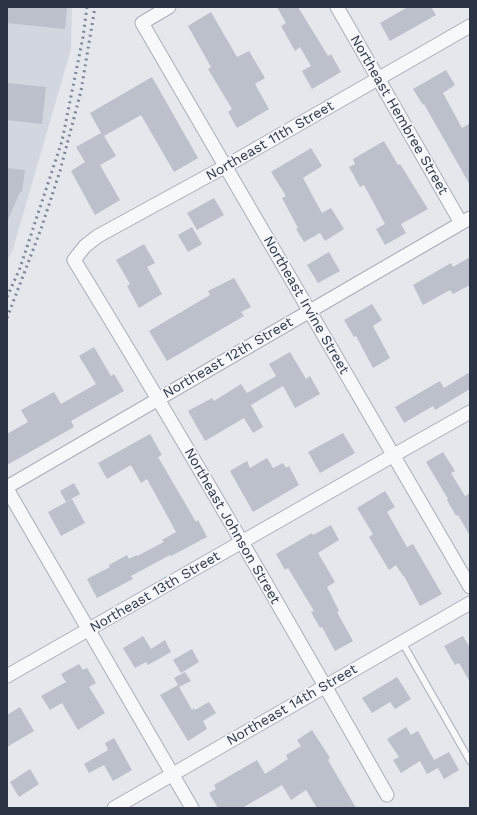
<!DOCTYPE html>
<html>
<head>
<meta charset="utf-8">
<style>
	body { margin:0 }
	#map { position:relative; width:477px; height:815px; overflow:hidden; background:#e4e7ec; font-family:"Work Sans",sans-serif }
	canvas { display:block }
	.frame { position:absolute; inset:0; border:8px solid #2b3445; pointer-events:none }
</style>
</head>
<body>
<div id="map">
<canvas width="477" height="815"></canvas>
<div class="frame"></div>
</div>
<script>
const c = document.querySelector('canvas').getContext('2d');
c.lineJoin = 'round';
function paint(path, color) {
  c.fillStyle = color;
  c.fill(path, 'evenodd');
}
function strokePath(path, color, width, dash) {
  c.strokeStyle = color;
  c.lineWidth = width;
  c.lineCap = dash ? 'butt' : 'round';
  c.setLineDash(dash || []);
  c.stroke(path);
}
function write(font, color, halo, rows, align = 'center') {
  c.font = font + ' "Work Sans",sans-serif';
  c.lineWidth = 3.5;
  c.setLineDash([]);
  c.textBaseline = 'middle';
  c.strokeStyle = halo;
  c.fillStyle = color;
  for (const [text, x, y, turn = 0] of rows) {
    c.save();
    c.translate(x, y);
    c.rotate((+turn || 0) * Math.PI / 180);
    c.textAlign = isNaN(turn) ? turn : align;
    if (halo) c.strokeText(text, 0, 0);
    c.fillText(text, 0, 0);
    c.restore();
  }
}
paint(new Path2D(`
	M7 7H72L71 49 13 249 7 261Z`), '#d2d6de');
paint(new Path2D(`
	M7 7H67L65 29 7 23Z
	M277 7H298L328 56 331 54 341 72 312 89 302 71 311 66 300 47 295 51 281 26 286 23Z
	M408 7H431L436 15 390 41 380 23Z
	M211 12 237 57 249 51 265 78 255 84 269 109 237 128 228 112 232 109 208 69 211 67 188 26Z
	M446 70 455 85 443 93 462 128 470 123V185L424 104 423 105 413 89Z
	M152 77 198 158 174 172 141 115 104 136 116 156 100 165 120 200 95 215 71 171 85 162 76 147 101 133 90 113Z
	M7 83 46 87 42 124 7 120Z
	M384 141 398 165 400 164 428 209 401 224 406 233 385 245 376 229 385 224 364 185 360 187 349 167 355 164 353 159Z
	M311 148 322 166 303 178 322 213 331 208 344 229 325 241 320 233 304 242 296 229 298 228 282 198 286 196 271 172Z
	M7 168 25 170 22 192H20L7 222Z
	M214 198 224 215 197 230 187 213Z
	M192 227 202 244 188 252 178 235Z
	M144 244 155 263 147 267 162 294 139 308 127 286 130 284 116 260Z
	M329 252 340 271 318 283 307 265Z
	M470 257V285L453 294 450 290 423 305 413 285 451 263 453 267Z
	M234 278 251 307 241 312 244 316 167 361 149 331 210 295 208 291Z
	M372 304 382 320 373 326 390 358 373 368 356 336 354 337 344 320Z
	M94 347 111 376 114 374 124 391 71 421 74 427 7 465V434L28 422 21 410 54 392 61 404 96 384 79 356Z
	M290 352 306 379 310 376 320 394 295 408 283 386 251 405 263 427 253 433 244 418 205 441 188 411 212 398 214 401 241 384 247 393 276 376 269 364Z
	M470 372V389L435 410 433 406 404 423 395 407 440 381 444 388Z
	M343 433 355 453 320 473 308 452Z
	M150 434 162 455 158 457 196 522 198 520 207 537 171 556 170 555 131 576 133 579 97 598 87 579 110 567 109 565 127 555 129 559 137 555V556L164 542 162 540 176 532 147 479 141 483 131 465 107 479 98 463Z
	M443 452 455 471 451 473 465 496 470 493V536L458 515 456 516 447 500 448 499 426 462Z
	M267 458 273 468 283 463 286 468 289 466 299 485 253 512 230 471 247 461 250 468Z
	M74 483 80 494 66 502 60 491Z
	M385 491 395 507 387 512 407 547 413 544 442 594 420 606 404 576H403L396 565 389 570 369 537 373 534 357 508Z
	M72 499 85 523 61 536 48 512Z
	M331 525 339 540 318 553 335 582 327 587 339 611 337 612 353 641 335 651 322 627 320 628 311 612 314 611 288 568 285 570 276 554 312 533 313 535Z
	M143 636 151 649 165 640 171 652 148 665 146 662 135 668 123 648Z
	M463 636 470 648V682L459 663 455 665 444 646Z
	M192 649 199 662 181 673 173 660Z
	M79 664 83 670 87 668 96 683 89 687 105 713 78 730 62 703 50 710 41 696 66 682 61 674Z
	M185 672 191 681 179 687 192 710 194 708 195 710 209 702 216 713 203 721 207 729 188 741 160 695 178 685 174 678Z
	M397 677 411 699 395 709 390 702 372 713 362 698Z
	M20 707 34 731 7 747V715Z
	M406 727 411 735 418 731 434 760 449 752 459 770 444 779 438 768 427 774 420 761 401 773 393 760 399 757 387 739Z
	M312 730 330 758 328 760 356 808H317L306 790 291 800 282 785 242 808H218L209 793 216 789 214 785 257 760 265 774 288 759 286 755 301 746 297 740Z
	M114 738 132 770 113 781 104 765 89 773 84 764 108 750 105 743Z
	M30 769 39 784 19 797 10 782Z`), '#bbc0ca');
const lane = new Path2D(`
	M402 642 470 761`);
const street = new Path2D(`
	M169 7 142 23 470 587
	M337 7 461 223
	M7 487 470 218
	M7 489 192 808
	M7 676 394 455 470 412
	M387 795C285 615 182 436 74 260L85 246 98 236 226 166 470 26
	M114 808 470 603`);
strokePath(lane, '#a9aeb7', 8);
strokePath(street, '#a9aeb7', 15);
strokePath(lane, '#f7f8fa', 6);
strokePath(street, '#f7f8fa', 13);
strokePath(new Path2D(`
	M7 297 20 268 62 141 83 37 87 7
	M7 318 41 229 60 171 81 91 95 7`), '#7d8696', 3, [2, 4]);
write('14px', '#2b3445', '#f4f6f9', [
	["Northeast Hembree Street",399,115,60],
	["Northeast 11th Street",270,141,-30],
	["Northeast Irvine Street",306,305,60],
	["Northeast 12th Street",228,358,-30],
	["Northeast Johnson Street",232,526,60],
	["Northeast 13th Street",155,592,-30],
	["Northeast 14th Street",292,705,-30]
]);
</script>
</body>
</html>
